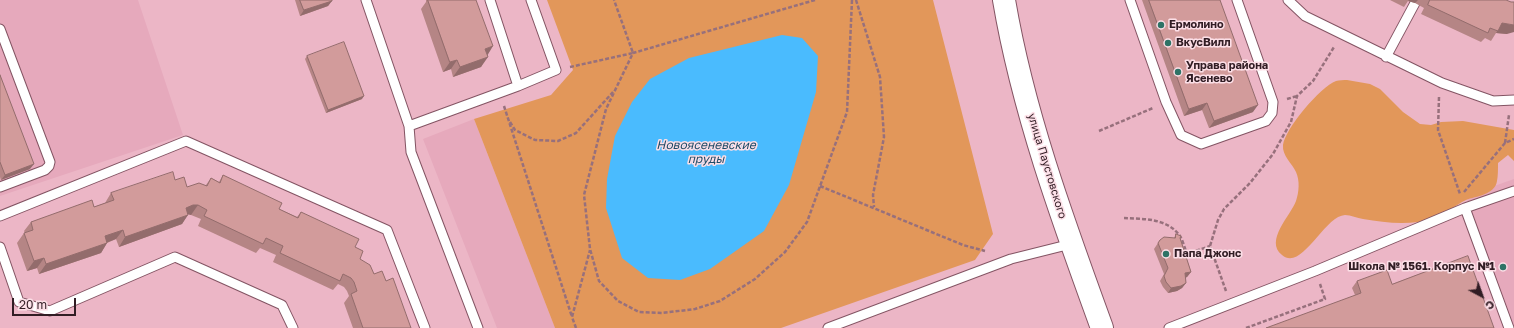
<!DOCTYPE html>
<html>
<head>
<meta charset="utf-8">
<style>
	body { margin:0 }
	#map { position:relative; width:1514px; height:328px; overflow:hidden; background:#ecb6c6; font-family:"Golos Text",sans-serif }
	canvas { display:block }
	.north { position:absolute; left:1462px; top:276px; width:40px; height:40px; -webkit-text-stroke:3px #fcdfe7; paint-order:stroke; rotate:139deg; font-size:11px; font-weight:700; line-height:16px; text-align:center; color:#311d24 }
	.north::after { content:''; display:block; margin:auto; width:14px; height:18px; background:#311d24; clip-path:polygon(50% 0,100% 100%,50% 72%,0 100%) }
	.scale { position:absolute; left:12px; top:298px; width:64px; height:18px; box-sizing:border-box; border:2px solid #311d24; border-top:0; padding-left:5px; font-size:12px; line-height:14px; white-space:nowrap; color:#311d24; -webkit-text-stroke:3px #fcdfe7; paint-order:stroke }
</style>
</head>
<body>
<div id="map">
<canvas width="1514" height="328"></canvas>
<div class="north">С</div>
<div class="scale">20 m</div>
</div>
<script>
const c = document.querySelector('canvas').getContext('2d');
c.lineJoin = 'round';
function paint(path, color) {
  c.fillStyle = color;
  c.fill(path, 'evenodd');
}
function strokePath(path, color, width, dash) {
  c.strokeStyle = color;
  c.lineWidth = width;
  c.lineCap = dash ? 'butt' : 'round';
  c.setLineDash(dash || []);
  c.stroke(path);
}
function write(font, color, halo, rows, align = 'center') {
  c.font = font + ' "Golos Text",sans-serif';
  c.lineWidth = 3;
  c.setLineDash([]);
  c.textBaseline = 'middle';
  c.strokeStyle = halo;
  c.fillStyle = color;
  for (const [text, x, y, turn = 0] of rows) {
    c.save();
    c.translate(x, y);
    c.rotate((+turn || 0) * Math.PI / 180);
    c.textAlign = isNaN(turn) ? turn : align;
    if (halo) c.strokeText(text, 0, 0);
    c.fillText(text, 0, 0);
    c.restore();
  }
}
paint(new Path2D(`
	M0 0H138L183 135 0 196Z
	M474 119 555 328H497L423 139Z
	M1514 179V328L1466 196Z`), '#e6a9bc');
paint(new Path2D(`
	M547 0H933L993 234 975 260 781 328H555L474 119 551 95 573 70Z
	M1347 80 1370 84 1380 89 1403 112 1420 124 1431 125 1441 122 1463 121 1514 130V161L1508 155 1498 163C1498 169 1498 176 1497 181 1495 195 1476 196 1466 200 1455 205 1446 215 1434 218 1411 226 1387 223 1363 219 1357 218 1351 215 1345 215 1324 216 1302 272 1282 255 1264 241 1291 215 1296 201 1299 192 1300 181 1296 172 1292 163 1282 156 1283 145 1285 129 1320 87 1336 81 1339 80 1344 80 1347 80Z`), '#e2975a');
paint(new Path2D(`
	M782 35 802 38 818 56 816 92 789 185 764 231 710 269 680 280 648 278 622 258 606 208 607 179 615 136 632 102 650 79 689 58Z`), '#4abbfe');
const service = new Path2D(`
	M366 0 409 126 518 86 556 70 531 0
	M490 0 518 86
	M1130 0 1166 102 1181 135 1201 144 1266 121 1272 113 1273 102 1237 0
	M1288 0 1305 16 1442 83 1493 101 1514 100
	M0 29 50 162 49 166 45 170 0 187
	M1386 57 1415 3
	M409 126 411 152 478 328
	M1465 208 1514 191
	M0 216 186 141 387 230 425 328
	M0 247 19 302 50 311 175 257 282 305 293 328
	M828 328 1011 259 1071 244
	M1169 328 1315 271 1465 208 1509 328`);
const secondary = new Path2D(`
	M1004 0C1023 112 1063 221 1102 328`);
strokePath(service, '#835463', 11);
strokePath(secondary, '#835463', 24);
strokePath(new Path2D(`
	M815 0 633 53 606 109 584 195 590 249 599 281 618 301 639 312 662 313 695 309 720 301 755 279 785 252 807 222 847 112 852 0
	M856 0 880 77 884 137 873 195 874 207
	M570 67 633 53 614 0
	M1439 97 1438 130 1460 194
	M1287 99 1297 96
	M504 106 572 317
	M510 122 515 130 535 140 558 141 576 133 613 92
	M1099 131 1153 108
	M1505 143 1509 115
	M820 186 963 245 985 251
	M1464 192 1505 143 1514 139
	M1124 218C1144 219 1167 218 1180 236 1183 241 1185 249 1187 254L1210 246
	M1226 291 1210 246 1218 220 1224 209 1250 183 1273 154 1291 122 1297 96 1313 81 1334 47
	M576 328 572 317 590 250
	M1246 328 1325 299 1320 284`), '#97707c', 2.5, [4, 2]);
strokePath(service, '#fff', 9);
strokePath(secondary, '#fff', 22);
paint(new Path2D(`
	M295 0H332L328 6 300 16Z
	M426 0H476L487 55 481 67 453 77 451 69 443 72 421 9 426 2Z
	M1142 0H1220L1253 112 1209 128 1202 110 1184 116Z
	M1390 0H1506L1507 34 1496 33 1491 41 1485 38 1481 42 1421 14 1424 8 1415 3 1408 1 1404 7Z
	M307 56 362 99 326 113 305 59Z
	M0 75 30 169 1 180 0 177Z
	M223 175 279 209 297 217 301 212 355 247 360 259 374 274 386 281 411 328H353L344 303 349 296 347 291 344 287 338 284 333 290 273 262 276 255 260 248 256 253 198 226 201 219 191 215 188 214 182 224 119 247 116 239 107 243 101 253 39 274 37 268 27 271 17 243 24 233H25L24 231 31 222 94 207 105 203 111 193 175 180 187 187 206 185 211 178 219 182Z
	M1176 234 1180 238 1191 272 1187 277 1185 278 1186 283 1182 288 1177 291 1168 293 1163 287 1160 281 1164 274 1154 249 1160 240 1174 238Z
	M1357 281 1392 284 1355 295 1352 288Z`), '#b58585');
paint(new Path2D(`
	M1409 0H1418L1415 3 1408 1Z
	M332 1 328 6 300 16 304 10Z
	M1502 23 1514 25V32L1507 34 1496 33Z
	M493 46 487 56 485 49Z
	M488 57 481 67 453 77 460 67Z
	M457 60 451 69 443 72 450 62Z
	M364 96 362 99 326 113 328 110Z
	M1207 103 1202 110 1184 116 1189 109Z
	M1258 105 1253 112 1209 128 1214 121Z
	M34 164 30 169 1 180 5 175Z
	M193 205H198L191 215 187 214 186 208Z
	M188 215 182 224 119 247 125 237Z
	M123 230 116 239 98 246 105 236Z
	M107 243 101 253 39 274 46 264Z
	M44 258 37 268 27 271 34 261Z
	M1191 272 1187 277 1181 279 1185 273Z
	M1186 283 1182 288 1177 291 1168 293 1171 288Z`), '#936c6c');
const building = new Path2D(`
	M300 0H332V1L304 10Z
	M428 0H476L493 46 485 49 488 57 460 67 457 60 450 62Z
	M1149 0H1220L1258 105 1214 121 1207 103 1189 109Z
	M1430 0H1506L1511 2H1514V25L1502 23 1498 31 1490 28 1488 33 1428 5Z
	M344 42 364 96 328 110 307 56Z
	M0 75 34 164 5 175 0 162Z
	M173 172 175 180 184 177 187 187 199 183 207 186 211 178 220 183 223 175 282 203 279 209 298 218 301 212 359 239 355 247 363 251 360 259 370 265 374 274 382 271 386 281 393 278 411 328H363L351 294 357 291 354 282 351 278 343 274 340 281 280 253 283 246 266 238 263 244 204 216 207 210 198 205H193L186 208 188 215 125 237 123 230 105 236 107 243 46 264 44 258 34 261 24 233 33 230 31 222 92 200 94 207 114 200 111 193Z
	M1176 234 1181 236 1180 238 1191 272 1185 273 1186 283 1181 286 1171 288 1166 282 1164 276 1168 268 1158 243 1160 240 1164 237 1175 238Z
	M1468 256 1494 328H1266L1361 293 1357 281 1387 270 1392 284Z`);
paint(building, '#d29b9b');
strokePath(building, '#936c6c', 1);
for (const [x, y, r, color] of [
	[1161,25,4,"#2e7366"],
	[1168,43,4,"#2e7366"],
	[1178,72,4,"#2e7366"],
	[1166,254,4,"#2e7366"],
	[1503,267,4,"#2e7366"]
]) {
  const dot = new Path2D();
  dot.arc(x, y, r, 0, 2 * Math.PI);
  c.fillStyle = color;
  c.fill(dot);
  strokePath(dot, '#fcdfe7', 1.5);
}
write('bold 11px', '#311d24', '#fcdfe7', [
	["Ермолино",1169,25],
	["ВкусВилл",1176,43],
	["Управа района",1186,66],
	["Ясенево",1186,79],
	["Папа Джонс",1174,254],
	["Школа № 1561. Корпус №1",1495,267,"right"]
], 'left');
write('11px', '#311d24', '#fcdfe7', [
	["улица Паустовского",1047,166,73]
]);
write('italic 12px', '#1e4b67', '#fcdfe7', [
	["Новоясеневские",706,145],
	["пруды",706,159]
]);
</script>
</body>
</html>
